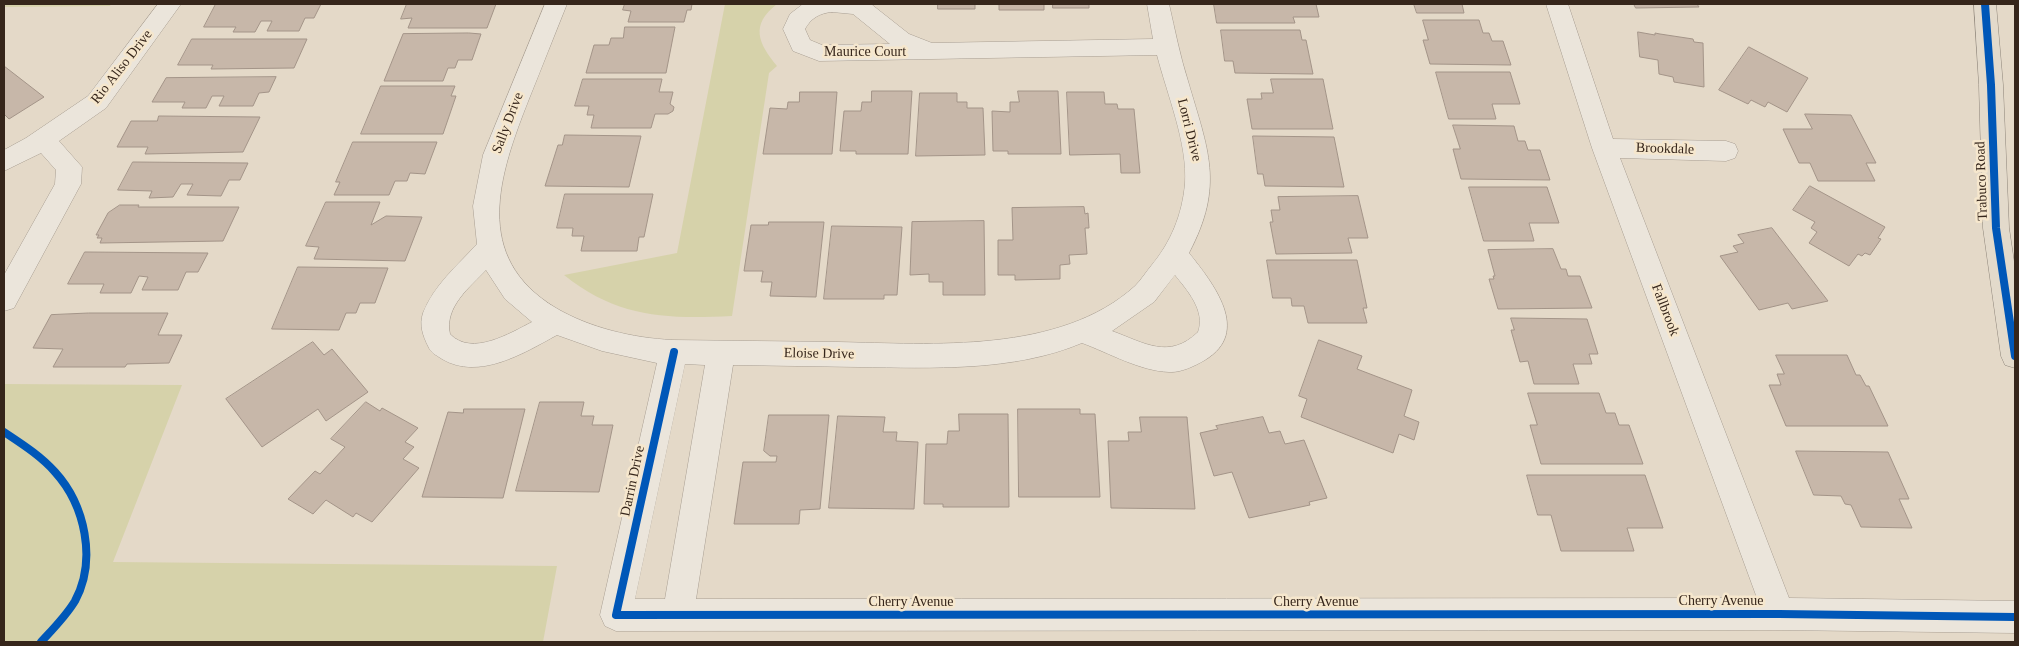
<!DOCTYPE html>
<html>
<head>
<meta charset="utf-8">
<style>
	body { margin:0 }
	#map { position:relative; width:2019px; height:646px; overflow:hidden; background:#e4d9c8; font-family:"Times New Roman",serif }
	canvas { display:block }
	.frame { position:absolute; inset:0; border:5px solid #36261b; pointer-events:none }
</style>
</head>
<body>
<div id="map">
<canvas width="2019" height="646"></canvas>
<div class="frame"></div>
</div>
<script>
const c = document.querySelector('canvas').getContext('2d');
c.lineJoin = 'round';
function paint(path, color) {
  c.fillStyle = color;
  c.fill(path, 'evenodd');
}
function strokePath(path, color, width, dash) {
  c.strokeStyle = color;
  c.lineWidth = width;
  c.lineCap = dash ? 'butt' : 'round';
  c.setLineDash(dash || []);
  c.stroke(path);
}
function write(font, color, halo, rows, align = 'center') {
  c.font = font + ' "Times New Roman",serif';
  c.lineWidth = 5;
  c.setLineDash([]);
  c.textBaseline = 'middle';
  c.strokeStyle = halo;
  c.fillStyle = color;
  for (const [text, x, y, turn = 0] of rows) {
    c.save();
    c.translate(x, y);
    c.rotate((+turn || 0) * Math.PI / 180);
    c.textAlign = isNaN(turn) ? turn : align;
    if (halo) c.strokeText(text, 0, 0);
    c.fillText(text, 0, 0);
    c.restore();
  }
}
paint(new Path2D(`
	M4 4H111L110 6 4 7Z
	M725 4H777C750 25 758 43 777 66L769 73 732 316C665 319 618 318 564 275L677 253Z
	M4 384 182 385 113 562 557 566 543 642H4Z`), '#d6d2aa');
const building = new Path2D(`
	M216 4H321L314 18H305L299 31H267L272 21H261L255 32H233L236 27H204Z
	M407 4H496L487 28H408L412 18 401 19Z
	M625 4H692L691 10H687L684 22H628L631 11 623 10Z
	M938 4H975V9H938Z
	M984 4H1044V10H999V5Z
	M1053 4H1089V8H1053Z
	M1214 4H1316L1319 17H1293L1295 23H1217Z
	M1414 4H1462L1464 13H1417Z
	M1634 4H1697L1699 7 1636 8Z
	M1423 20H1479L1483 33H1489L1492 41H1503L1511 65 1430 64 1423 40H1428Z
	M625 27H675L666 73H586L594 45H609L611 38H623Z
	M1221 30H1300L1302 40H1306L1313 74 1235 73 1233 61H1225Z
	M1638 32 1655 35V33L1660 34 1693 39 1694 42 1703 43 1704 87 1674 82 1673 77 1659 74 1658 60 1640 57Z
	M469 33 481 34 472 60H458L455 68H448L443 81H384L403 34Z
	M192 39H307L294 68 211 69 213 65H178Z
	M1749 47 1808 78 1787 112 1768 102 1765 107 1751 100 1748 104 1719 90Z
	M4 66 44 97 9 119 4 114Z
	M1436 72H1510L1520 104H1492L1496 119H1449Z
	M276 77 269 92 259 93 253 106H219L224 96H212L206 108H182L185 102H152L166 78Z
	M583 79H662L659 92H673L670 104 674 107 673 111 668 114H655L651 128H591L594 115H587L589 106H575Z
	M1271 79H1323L1333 129H1252L1247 99H1262L1261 93H1273Z
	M381 86H455L451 96H456L443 134H361Z
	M872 91H912L908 154H856V151H840L844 111H861L862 102H871Z
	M1018 91H1058L1061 154H1008V151H993L992 111 1010 112V102H1019Z
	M800 92H837L832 154H763L770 108 787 109 788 102H799Z
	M1067 92H1104L1105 104H1117L1118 109H1134L1140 173H1121L1120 154 1070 155Z
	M920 93H957V102H967V108H983L985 155 916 156Z
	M1805 114 1851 115 1876 163H1866L1875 181H1818L1810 163H1799L1783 129H1812Z
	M159 116 260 117 243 152 145 154 148 147H117L131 121H157Z
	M1453 125 1514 126 1518 141H1525L1528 150H1540L1550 180 1461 179 1453 149H1460Z
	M565 135 641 136 629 187 545 186 558 145H562Z
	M1253 136 1334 137 1344 187 1265 186 1263 174H1258Z
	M353 142H437L425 174 410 173 407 181H395L389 195H334L340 182H336Z
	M133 162 248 163 240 180H229L221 196 187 195 193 184H181L173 197 149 198 152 191 118 190Z
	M1810 186 1885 227 1878 238 1881 239 1870 255 1865 253 1862 256 1858 254 1849 266 1809 243 1817 232 1811 228 1815 222 1793 210Z
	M1469 187H1547L1559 223H1529L1534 241H1484Z
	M565 194H653L644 237H639L637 251H581L584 236H572L573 228H557Z
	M1358 196 1368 238H1348L1352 253 1276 254 1270 222H1273L1271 210H1280L1278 197Z
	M326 202H380L371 225 386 216 422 217 405 261 314 259 319 247 306 246Z
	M120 205H139L138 207H239L223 241 100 243 102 238H97L99 235H96L108 213Z
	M1084 207 1085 214 1088 213 1089 228H1085L1087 254 1069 255 1070 264 1060 265V279L1015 280V275H998V240H1013L1012 208Z
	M984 221 985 295H943V282H929V274L910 275 912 222Z
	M769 222H824L816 297 770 296 772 282H761L763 271H744L751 225H768Z
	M832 226 902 227 897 295H884V299H824Z
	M1772 228 1828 301 1792 309 1788 303 1759 310 1720 256 1738 252 1733 246 1744 243 1738 235Z
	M1553 249 1561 269H1566L1568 276H1580L1592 308 1498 309 1489 279H1494L1493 276H1495L1488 250Z
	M85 252 208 253 198 272H186L178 290H142L148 277 139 276 131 293H100L104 284H68Z
	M1267 260H1357L1367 308H1363L1367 323H1308L1304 306H1292L1291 298H1273Z
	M298 267 388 268 375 303H360L356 313H346L339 330 272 329Z
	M89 313H168L158 335H182L169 363 127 364 125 367H53L63 349 33 348 51 315Z
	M1511 318 1587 319 1598 354H1589L1592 364H1573L1579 384H1534L1528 361 1520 362 1511 330H1514Z
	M1319 340 1362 356 1357 369 1412 390 1404 416 1419 422 1414 440 1399 434 1393 453 1301 417 1307 399 1299 396Z
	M313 342 324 355 332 349 368 392 326 421 318 409 262 447 226 399Z
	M1776 355H1847L1856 375H1860L1866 386H1869L1888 426H1786L1769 385H1781L1777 374H1784Z
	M1528 393H1599L1606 413H1615L1619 425H1629L1643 464H1541L1530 425H1537Z
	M366 402 380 411 382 408 418 428 405 442 414 447 403 459 419 468 372 522 356 513 353 517 326 500 313 514 288 499 315 471 320 474 345 447 331 439Z
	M540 402H584L581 416H594L592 425H613L599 492 516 491Z
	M464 409H525L503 498 422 497 448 412 463 413Z
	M1018 409H1080V414H1095L1100 497H1019Z
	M959 414H1008L1009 507H943V504H924L926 444H947L948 431H959Z
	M769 415H829L820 509 800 510 799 524H734L743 462H776L777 456H770L764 451Z
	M838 416 885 417 883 432H897L896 441 918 442 914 509 829 508Z
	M1140 417H1187L1195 509 1111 508 1108 441H1129L1128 432H1141Z
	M1263 417 1269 433 1280 431 1285 444 1304 440 1327 498 1309 502 1310 505 1249 518 1232 472 1214 476 1200 433 1218 429 1216 426Z
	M1796 451 1888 452 1909 499H1899L1912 528 1861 527 1851 505 1845 504 1841 496 1814 495Z
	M1527 475H1645L1663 528H1627L1634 551H1561L1551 515H1538Z`);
paint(building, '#c7b7a9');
strokePath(building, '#a39488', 1);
const street = new Path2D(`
	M158 4H181L106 108 59 141 82 167 81 184 14 308 4 311V275L55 184 56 170 41 153 4 171V150L26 138 88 96Z
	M545 4H567C554 36 542 67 529 99 499 175 471 257 556 308 590 328 633 338 672 340 727 341 783 341 838 342 932 344 1060 354 1135 286 1141 280 1146 272 1151 266 1171 242 1182 215 1185 184 1188 144 1167 94 1157 55L819 61 793 51 783 29 790 14 803 4H871L909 34 932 43 1153 39 1147 4H1169C1175 30 1180 56 1188 81 1208 150 1225 185 1189 253 1213 283 1252 332 1205 360 1195 366 1180 373 1169 372 1140 371 1109 353 1082 343 1013 372 932 368 859 367 817 366 775 366 733 365L696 599 1757 598 1592 148 1546 4H1568L1613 139 1726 141 1735 144 1738 151 1735 158 1726 161 1620 158 1789 598 2015 601V633L1779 630 616 631 605 626 600 615 657 363 602 351 557 335C524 353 479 381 442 359 436 355 431 353 428 346 423 336 419 325 423 313 434 285 457 266 477 244L473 206 483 155ZM832 12 853 14 890 44 822 45 810 40 805 29C811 18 820 13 832 12ZM486 270 505 299 532 322C510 333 472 357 450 334 444 307 470 287 486 270ZM1175 275C1187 290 1206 311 1198 332 1169 360 1145 343 1112 331L1154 302ZM685 364 705 365 665 599H635Z`);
const primary = new Path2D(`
	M1974 4H1996L2003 85 2009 228 2015 268V368L2005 365 2001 356 1983 228 1979 85Z`);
strokePath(street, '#a89e92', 1);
strokePath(primary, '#8d8479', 1);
paint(street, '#ebe5db');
paint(primary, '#e3dacb');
strokePath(new Path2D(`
	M1985 4 1991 85 1996 228 2015 356
	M674 352 616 615 1779 614 2015 617
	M4 432C22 444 41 456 55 472 85 505 97 560 75 601 66 616 53 629 41 642`), '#0057b8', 8);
write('14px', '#36261b', '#f6e7cd', [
	["Maurice Court",865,52],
	["Rio Aliso Drive",122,67,-52],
	["Sally Drive",508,123,-69],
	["Lorri Drive",1189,130,76],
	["Brookdale",1665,149,2],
	["Trabuco Road",1982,181,-92],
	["Fallbrook",1665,310,69],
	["Eloise Drive",819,354,1],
	["Darrin Drive",633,481,-78],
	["Cherry Avenue",1721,601],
	["Cherry Avenue",911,602],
	["Cherry Avenue",1316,602]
]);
</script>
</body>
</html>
